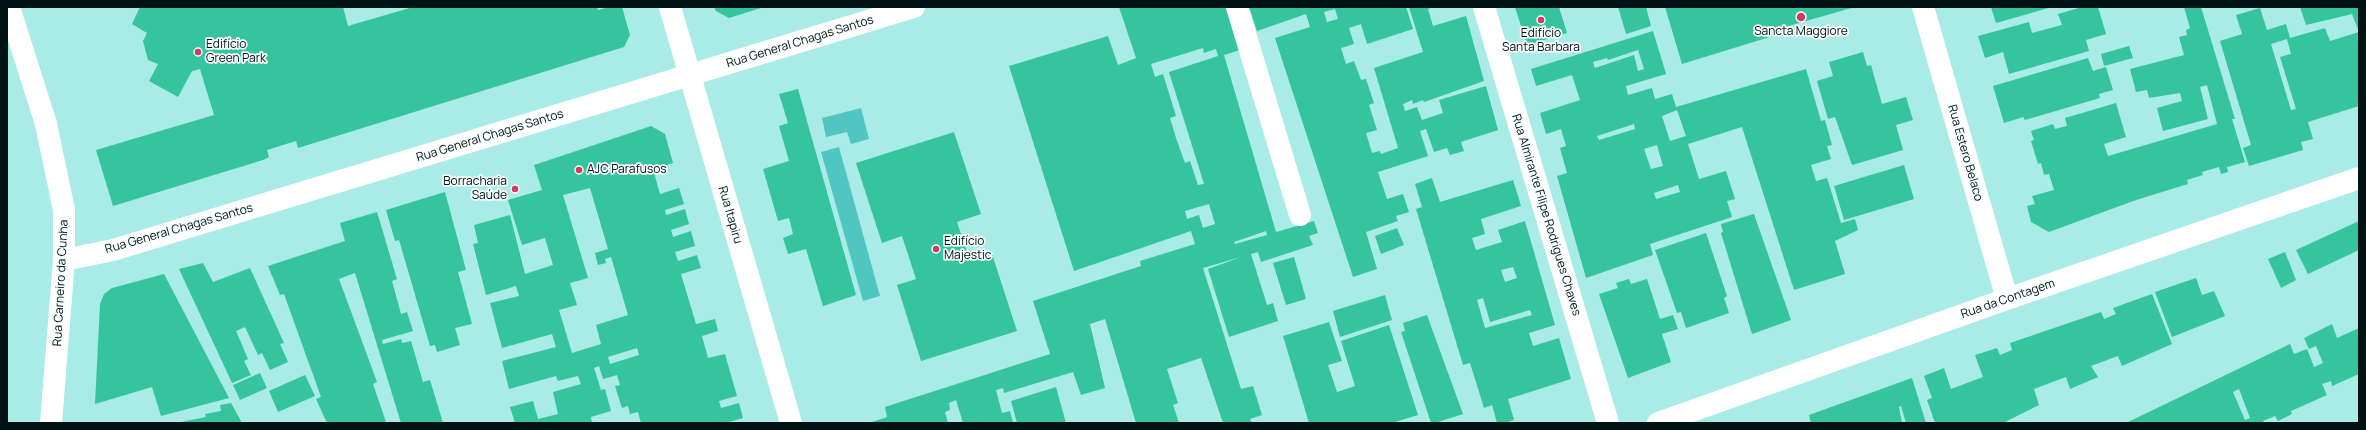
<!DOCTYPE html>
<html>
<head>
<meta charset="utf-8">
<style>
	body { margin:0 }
	#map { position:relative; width:2366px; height:430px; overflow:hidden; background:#a9ebe6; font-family:Manrope,sans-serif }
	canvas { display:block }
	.frame { position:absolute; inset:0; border:8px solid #001211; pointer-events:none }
</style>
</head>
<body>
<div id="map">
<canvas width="2366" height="430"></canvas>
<div class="frame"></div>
</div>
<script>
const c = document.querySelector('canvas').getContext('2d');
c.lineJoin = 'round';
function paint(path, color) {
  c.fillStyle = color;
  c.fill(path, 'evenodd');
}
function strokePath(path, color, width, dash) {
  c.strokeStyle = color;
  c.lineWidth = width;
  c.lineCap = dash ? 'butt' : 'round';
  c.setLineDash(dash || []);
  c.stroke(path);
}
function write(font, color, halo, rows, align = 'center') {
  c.font = font + ' Manrope,sans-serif';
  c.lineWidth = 3.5;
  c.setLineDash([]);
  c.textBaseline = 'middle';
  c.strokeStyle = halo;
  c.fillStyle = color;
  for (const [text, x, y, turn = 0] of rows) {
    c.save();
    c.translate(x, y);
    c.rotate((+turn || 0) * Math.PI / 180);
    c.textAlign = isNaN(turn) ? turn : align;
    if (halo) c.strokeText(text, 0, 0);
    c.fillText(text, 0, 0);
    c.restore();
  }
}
paint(new Path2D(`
	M861 108 869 139 851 144 847 132 826 137 822 118Z
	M839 147 880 296 863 301 821 152Z`), '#51c6c0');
paint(new Path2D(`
	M140 7H343L348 26 413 7H597L598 10 609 7H622L630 35 624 47 298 148 296 141 267 150 269 157 263 160 113 206 96 150 214 115 200 69 192 71 178 97 149 81 158 64 148 60 143 41 147 33 132 24Z
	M714 7H764L729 18 716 11Z
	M1119 7H1226L1240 50 1224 55 1276 232 1314 221 1318 233 1309 236 1313 245 1261 262 1258 252 1251 254 1267 305 1273 303 1278 321 1229 337 1208 269 1241 257 1203 268 1241 389 1253 386 1262 415 1250 419 1252 423H1223L1201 358 1167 369 1178 403 1173 405 1179 423H1136L1105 319 1090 324 1105 388 1081 395 1073 372 1004 393 1003 388 996 390 1002 413 1010 411 1013 423H963L956 400 949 403 950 410 945 412 948 423H869L887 417 885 407 1050 354 1033 301 1141 266 1140 261 1195 244 1191 231 1074 271 1009 66 1108 36 1118 65 1136 58ZM1203 48 1204 53 1216 49 1218 56 1169 72 1204 184 1198 185 1190 161 1185 163 1176 138 1170 118 1176 116 1163 74 1155 77 1151 64ZM1209 204 1215 224 1203 228 1199 215 1187 219 1185 211ZM1266 231 1267 235 1235 244 1234 242Z
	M1249 7H1406L1413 29 1367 44 1361 24 1349 28 1354 44 1341 48 1346 64 1354 61 1361 80 1366 79 1374 103 1369 105 1377 130 1366 133 1372 153 1380 151 1381 154 1398 148 1374 68 1423 52 1409 7H1434L1428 9 1433 26 1466 16 1484 81 1424 102 1423 100 1413 104 1412 100 1403 104 1405 111 1417 107 1422 120 1443 113 1439 100 1486 86 1498 130 1461 142 1464 151 1450 155 1447 148 1434 152 1426 129 1420 131 1428 156 1378 172 1387 199 1403 194 1409 212 1396 216 1398 221 1366 232 1377 269 1353 277 1275 38 1310 27 1306 14 1257 31ZM1335 9 1338 19 1327 22 1324 12Z
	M1515 7H1559L1567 33 1527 45Z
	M1618 7H1646L1651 26 1626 34Z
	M1665 7H1855L1785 27 1786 32 1682 64Z
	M1991 7H2052L1996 23Z
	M2082 7H2098L2106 34 2086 40 2089 51 2009 74 2003 52 1985 58 1978 36 2029 22 2032 33 2062 25 2058 14Z
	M2184 7H2201L2235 119H2232L2245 162 2227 167 2228 172 2221 174 2219 167 2202 172 2203 175 2187 180 2188 184 2136 200 2049 232 2031 222 2027 206 2035 204 2032 196 2054 190 2049 174 2044 175 2041 163 2038 164 2031 141 2034 140 2031 131 2053 124 2055 129 2067 126 2065 118 2116 103 2126 137 2104 144 2108 156 2217 124 2207 85 2200 87 2208 119 2163 131 2157 108 2182 101 2180 93 2149 98 2147 90 2136 92 2130 69 2184 55 2179 37 2187 35 2186 30 2190 28Z
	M2300 7H2359V106L2308 122 2313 139 2301 142 2303 150 2249 166 2243 148 2251 145 2220 41 2242 34 2236 15 2260 8 2267 30 2286 24 2290 38 2325 28 2330 41 2359 32 2352 14 2306 25ZM2287 39 2291 54 2280 57 2296 109 2291 110 2271 44Z
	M1653 31 1666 74 1626 86 1628 95 1652 88 1655 99 1672 94 1676 107 1806 69 1821 121 1825 120 1832 145 1827 146 1831 159 1811 165 1816 181 1827 178 1841 223 1855 219 1858 230 1835 241 1845 274 1794 290 1742 127 1688 144 1699 179 1726 171 1735 199 1727 201 1732 217 1650 244 1653 255 1586 278 1557 176 1567 173 1560 148 1566 146 1561 129 1546 134 1540 113 1580 100 1572 75 1536 86 1531 69ZM1638 50 1644 69 1638 71 1634 55 1595 68 1593 62 1607 58 1608 60ZM1677 110 1686 136 1670 141 1662 116ZM1634 124 1635 129 1599 140 1597 136ZM1657 145 1663 166 1651 169 1644 149ZM1678 185 1680 192 1656 199 1654 193Z
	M2129 46 2133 58 2104 66 2101 54Z
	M1863 52 1867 66 1871 65 1882 104 1906 97 1913 120 1896 125 1903 150 1852 165 1835 117 1828 119 1817 81 1833 76 1829 62Z
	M2088 58 2093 71 2106 67 2113 90 2099 94 2100 98 2025 120 2023 117 2004 123 1993 86Z
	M798 89 856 295 823 306 806 249 788 254 783 238 793 234 789 218 778 221 763 169 789 161 779 126 788 123 779 94Z
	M651 126 665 134 673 163 653 169 660 194 679 188 684 204 665 210 666 215 685 209 689 224 671 230 673 237 691 231 695 246 675 252 678 261 697 255 701 268 681 274 696 324 715 319 718 331 702 336 708 358 725 354 737 396 719 401 721 408 739 403 743 418 726 423H641L638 412 630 414 628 406 622 408 615 386 620 385 617 375 603 379 599 366 594 368 601 390 605 389 611 411 591 417 592 423H515L510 407 533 401 538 419 558 414 553 392 581 384 578 376 558 381 556 376 509 389 502 361 556 347 552 334 502 348 490 303 519 296 516 286 486 295 473 244 478 243 474 225 510 215 525 274 553 265 545 238 522 245 508 200 542 190 534 165ZM590 188 608 249 595 253 598 265 606 263 605 259 611 257 628 315 596 325 601 344 572 353 559 310 577 305 570 283 588 278 563 195ZM637 348 639 355 610 364 608 357Z
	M954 132 981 214 957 222 970 261 992 254 1017 331 921 361 897 285 916 279 902 236 882 243 856 163Z
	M1904 165 1914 199 1844 220 1834 186Z
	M1432 178 1440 202 1513 180 1521 206 1481 219 1485 234 1472 238 1476 250 1502 242 1498 230 1525 221 1555 325 1529 333 1533 346 1559 338 1571 379 1508 399 1514 420 1505 423H1497L1492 405 1484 408 1470 363 1463 365 1416 209 1422 207 1415 184ZM1513 267 1517 278 1505 282 1501 270ZM1483 298 1490 322 1530 310 1532 315 1485 328 1477 300Z
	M445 192 466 270 458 272 472 324 455 328 460 345 437 352 435 345 430 346 399 240 395 241 386 210Z
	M377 212 397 279 392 281 401 314 407 312 413 331 382 340 383 344 401 339 402 343 411 341 423 382 430 380 443 423H401L355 273 339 279 377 382 373 384 386 422 327 423 316 399 321 397 284 294 280 295 268 266 345 241 340 223Z
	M1754 214 1791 320 1752 334 1721 233 1723 232 1721 224Z
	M2359 221V250L2308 274 2296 250Z
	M1397 228 1404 245 1381 254 1375 236Z
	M1706 233 1727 296 1724 298 1729 313 1686 328 1681 312 1677 313 1655 250Z
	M2285 252 2296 280 2281 288 2268 259Z
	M1294 257 1306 299 1286 305 1273 263Z
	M203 263 213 282 250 268 284 343 280 344 288 362 270 370 262 353 258 355 245 327 236 331 248 359 244 361 251 375 232 383 179 269Z
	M164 274 229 398 161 416 152 387 95 404 100 304 104 294 112 288Z
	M2196 278 2202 295 2214 291 2225 316 2172 337 2155 292Z
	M1629 279 1631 284 1647 279 1660 319 1673 315 1678 329 1662 334 1671 362 1628 378 1599 294 1618 288 1616 283Z
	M2152 294 2172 344 2122 366 2118 356 2091 366 2098 377 2070 389 2066 377 2034 389 2039 405 2003 423H1935L1927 400 1932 398 1924 376 1944 368 1951 389 1983 377 1975 355 1997 348 2000 355 2012 350 2010 343 2101 312 2104 319 2116 314 2113 308Z
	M1385 295 1392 320 1340 337 1333 311Z
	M1427 315 1463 414 1435 423H1431L1401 332 1405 331 1403 323Z
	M1329 322 1342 361 1328 365 1337 392 1355 386 1341 341 1389 325 1418 415 1392 423H1309L1283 336Z
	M2332 324 2337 338 2359 328V374L2332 386 2331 381 2322 384 2327 395 2291 411 2292 414 2278 421 2275 416 2263 421 2264 423H2126L2290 344 2294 354 2307 349 2314 367 2323 363 2316 346 2309 349 2304 338ZM2239 389 2250 418 2245 420 2233 392Z
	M260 373 267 388 240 400 233 385Z
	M305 375 315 396 278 412 269 391Z
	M1912 378 1926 423H1906L1901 406 1899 407 1902 423H1811L1809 415Z
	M1056 387 1066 423H1017L1011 401Z
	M231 403 242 423H176L206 417 205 414 221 411 220 405Z`), '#35c49e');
strokePath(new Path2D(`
	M670 7 791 423
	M1237 7 1300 215
	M1484 7 1608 423
	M1923 7 2007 299
	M1658 423 2007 299 2359 178`), '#fff', 22);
strokePath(new Path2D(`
	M9 7 46 124 64 210V260L51 423
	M64 260 113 250 914 7`), '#fff', 22);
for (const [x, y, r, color] of [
	[1801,17,5,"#cc3d5f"],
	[1541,20,4,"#cc3d5f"],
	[198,52,4,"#cc3d5f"],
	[579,170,4,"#cc3d5f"],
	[515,189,4,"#cc3d5f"],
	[936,249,4,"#cc3d5f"]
]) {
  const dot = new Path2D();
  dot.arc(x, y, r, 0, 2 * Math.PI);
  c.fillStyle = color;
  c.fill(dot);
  strokePath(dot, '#f8fefe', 1.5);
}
write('12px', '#001211', '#f8fefe', [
	["Sancta Maggiore",1801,32,"center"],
	["Edifício",1541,34,"center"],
	["Santa Barbara",1541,48,"center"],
	["Edifício",206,45],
	["Green Park",206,59],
	["AJC Parafusos",587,170],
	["Borracharia",507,182,"right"],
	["Saúde",507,196,"right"],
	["Edifício",944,242],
	["Majestic",944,256]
], 'left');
write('12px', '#001211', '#f8fefe', [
	["Rua General Chagas Santos",800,42,-17],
	["Rua General Chagas Santos",490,136,-17],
	["Rua Estero Belaco",1965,153,74],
	["Rua Itapiru",730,215,74],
	["Rua Almirante Filipe Rodrigues Chaves",1546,215,73],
	["Rua General Chagas Santos",179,229,-16],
	["Rua Carneiro da Cunha",61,283,-87],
	["Rua da Contagem",2008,299,-19]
]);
</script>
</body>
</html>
